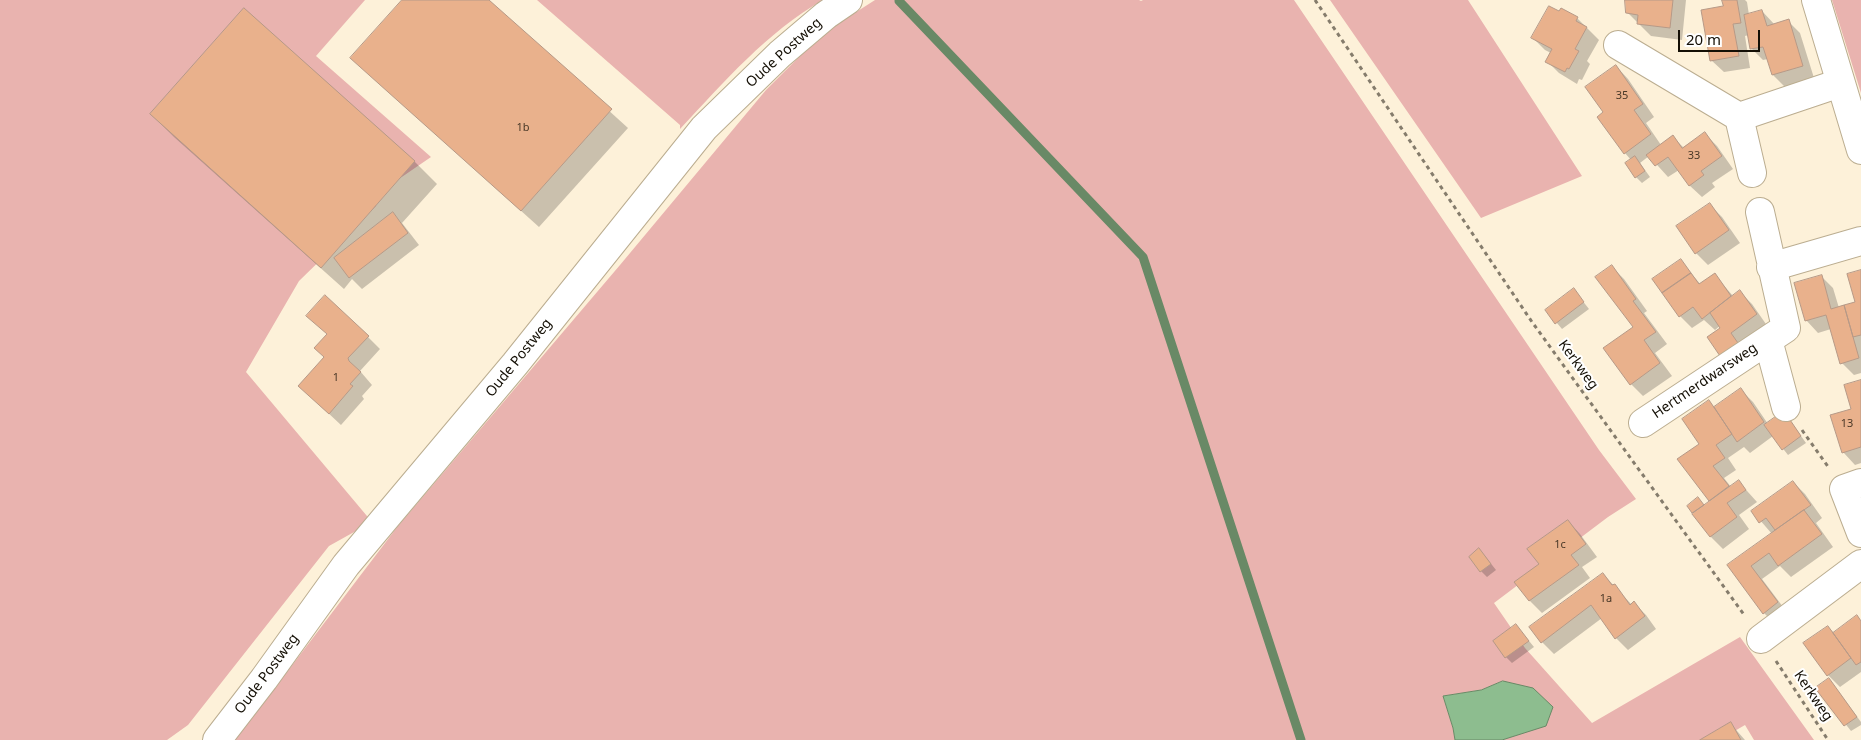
<!DOCTYPE html>
<html>
<head>
<meta charset="utf-8">
<style>
	body { margin:0 }
	#map { position:relative; width:1861px; height:740px; overflow:hidden; background:#fdf1d9; font-family:"Noto Sans",sans-serif }
	canvas { display:block }
	.scale { position:absolute; left:1678px; top:30px; width:82px; height:22px; box-sizing:border-box; border:2px solid #140f05; border-top:0; padding-left:6px; font-size:15px; line-height:18px; white-space:nowrap; color:#140f05; -webkit-text-stroke:4px #fff; paint-order:stroke }
</style>
</head>
<body>
<div id="map">
<canvas width="1861" height="740"></canvas>
<div class="scale">20 m</div>
</div>
<script>
const c = document.querySelector('canvas').getContext('2d');
c.lineJoin = 'round';
function paint(path, color) {
  c.fillStyle = color;
  c.fill(path, 'evenodd');
}
function strokePath(path, color, width, dash) {
  c.strokeStyle = color;
  c.lineWidth = width;
  c.lineCap = dash ? 'butt' : 'round';
  c.setLineDash(dash || []);
  c.stroke(path);
}
function write(font, color, halo, rows, align = 'center') {
  c.font = font + ' "Noto Sans",sans-serif';
  c.lineWidth = 4;
  c.setLineDash([]);
  c.textBaseline = 'middle';
  c.strokeStyle = halo;
  c.fillStyle = color;
  for (const [text, x, y, turn = 0] of rows) {
    c.save();
    c.translate(x, y);
    c.rotate((+turn || 0) * Math.PI / 180);
    c.textAlign = isNaN(turn) ? turn : align;
    if (halo) c.strokeText(text, 0, 0);
    c.fillText(text, 0, 0);
    c.restore();
  }
}
paint(new Path2D(`
	M0 0H365L316 56 431 157 377 194 376 206 299 281 246 372 372 522 329 546 188 725 167 740H0Z
	M537 0H823C767 32 724 82 680 129V125Z
	M875 0H1139L1141 1 1143 0H1294L1599 450 1636 499 1608 517 1494 603 1525 648 1592 723 1740 637 1814 740H1754L1745 725 1719 740H1502L1517 735 1503 681 1481 690 1443 696 1453 728 1455 740H232L290 668 398 526 620 265 766 90 822 34Z
	M1330 0H1468L1582 176 1481 218Z
	M1832 0H1861V93Z`), '#e9b3af');
const water = new Path2D(`
	M1503 681 1533 688 1553 707 1546 726 1502 740H1455L1453 728 1443 696 1481 690Z`);
paint(water, '#8dbd8f');
strokePath(water, '#698966', 1);
paint(new Path2D(`
	M403 0H487L628 128 539 227 351 58Z
	M1626 0H1686L1682 40 1651 36 1628 13Z
	M1723 0H1745L1747 2 1749 15 1762 11 1775 25 1788 21 1800 33 1814 78 1785 87 1773 75 1768 59 1763 60 1751 48 1749 35 1745 36 1750 68 1724 72 1711 60 1725 7Z
	M244 10 415 162 437 184 402 223 419 245 362 289 352 279 344 289 174 137 151 114Z
	M1577 18 1599 40 1587 61 1590 64 1582 80 1579 79 1577 84 1559 73 1547 61 1551 53 1545 50 1533 38Z
	M1616 66 1628 79 1654 117 1646 123 1661 145 1673 137 1684 148 1705 134 1717 146 1733 169 1712 183 1715 187 1702 197 1689 185 1679 170 1668 177 1649 156 1640 163 1650 177 1642 183 1636 177 1631 160 1625 153 1604 112Z
	M1710 205 1722 217 1740 243 1708 265 1696 253Z
	M1681 261 1701 285 1714 274 1733 296 1740 292 1752 304 1768 327 1721 355V325L1715 330 1704 320 1692 328 1680 316 1654 279Z
	M1612 267 1624 279 1647 311 1644 313 1667 344 1655 353 1672 376 1643 396 1631 384 1605 348 1635 327Z
	M1861 271V373L1854 375 1842 363 1831 329 1818 333 1806 320 1821 276 1833 288 1839 308 1857 303Z
	M1574 290 1589 309 1562 329 1546 310Z
	M328 335 368 337 380 349 360 371 372 385 362 396 364 399 341 425 312 398 326 358Z
	M1861 381V463L1855 465 1843 452Z
	M1741 390 1753 402 1768 424 1789 419 1806 443 1788 455 1773 436 1750 453 1744 447 1728 458 1736 470 1724 478 1731 487 1739 482 1757 502 1739 515 1749 529 1723 549 1711 537 1689 506 1698 499 1705 506 1711 502 1679 459 1701 444 1709 402 1715 408Z
	M1793 482 1805 494 1822 518 1816 523 1833 547 1791 577 1780 566 1762 579 1789 615 1776 625 1764 613 1729 565 1772 534 1753 512Z
	M1568 521 1580 534 1597 557 1582 567 1590 578 1542 613 1530 601 1516 582 1540 565Z
	M1485 556 1496 570 1487 577 1481 571Z
	M1603 574 1632 605 1634 603 1646 615 1656 629 1628 650 1616 638 1602 618 1554 654 1542 642Z
	M1861 621V672L1840 687 1828 675V627L1834 633Z
	M1516 625 1534 647 1512 663 1506 657Z
	M1834 686 1861 722V725L1851 731 1817 688Z
	M1730 723 1745 740H1702Z`), '#0003');
strokePath(new Path2D(`
	M899 1 1143 257 1301 740`), '#698966', 9);
const building = new Path2D(`
	M402 0H489L612 109 521 211 350 58Z
	M1625 0H1673L1670 28 1637 24 1638 15 1626 13Z
	M1722 0H1737L1741 23 1733 24 1739 56 1710 61 1701 10 1723 6Z
	M1549 6 1559 11 1561 8 1578 17 1576 21 1587 27 1575 49 1579 51 1569 69 1567 68 1565 72 1545 62 1552 49 1531 38Z
	M244 8 415 161 321 268 150 114Z
	M1762 10 1767 26 1789 19 1803 66 1772 75 1763 47 1750 49 1744 15Z
	M1616 65 1643 104 1634 110 1651 134 1624 154 1597 117 1603 112 1585 87Z
	M1705 132 1722 156 1701 171 1704 175 1689 186 1668 157 1655 166 1646 155 1673 135 1682 148Z
	M1635 156 1645 171 1635 178 1625 163Z
	M1710 203 1729 230 1695 254 1676 226Z
	M393 212 408 233 349 278 334 258Z
	M1681 259 1691 273 1662 293 1652 279Z
	M1612 265 1636 299 1633 301 1656 332 1644 340 1660 363 1630 385 1603 348 1633 327 1595 277Z
	M1861 270V335L1853 337 1844 305 1855 302 1847 274Z
	M1691 273 1699 284 1715 273 1731 296 1702 319 1693 307 1679 317 1662 293Z
	M1822 275 1831 309 1844 305 1859 358 1840 364 1826 315 1805 321 1794 283Z
	M1574 288 1584 302 1555 324 1545 310Z
	M1740 290 1757 314 1731 333 1738 343 1720 356 1707 337 1720 328 1710 313Z
	M325 295 369 336 348 358 349 361 361 372 350 384 353 386 329 414 298 386 324 357 314 348 327 334 306 316Z
	M1861 380V447L1842 453 1830 415 1851 409 1844 385Z
	M1741 388 1764 422 1737 442 1714 407Z
	M1709 400 1732 434 1716 445 1725 458 1713 466 1729 486 1709 501 1677 459 1699 444 1682 419Z
	M1784 411 1801 436 1782 450 1764 425Z
	M1739 480 1746 490 1727 503 1737 517 1710 537 1692 514Z
	M1793 481 1811 505 1775 530 1766 518 1759 523 1751 511Z
	M1698 497 1704 505 1692 513 1687 506Z
	M1804 510 1822 534 1778 566 1769 553 1751 566 1778 602 1763 614 1727 565Z
	M1568 520 1586 544 1571 555 1579 565 1529 601 1514 582 1539 564 1527 549Z
	M1479 548 1491 564 1480 572 1469 557Z
	M1603 573 1612 585 1615 584 1630 605 1634 601 1645 616 1615 639 1591 605 1541 643 1529 627Z
	M1857 615 1861 621V662L1856 665 1833 633Z
	M1516 624 1529 641 1505 658 1493 641Z
	M1828 626 1851 658 1827 676 1803 643Z
	M1829 678 1857 717 1844 726 1815 688Z
	M1731 722 1741 740H1700Z`);
paint(building, '#e9b18c');
strokePath(building, '#b69987', 1);
const minor = new Path2D(`
	M1618 45 1739 117 1840 83
	M1739 117 1752 173
	M1771 267 1861 241
	M1768 340 1786 407
	M1643 423 1786 328 1760 212
	M1861 483 1844 489 1861 533
	M1761 639 1861 564`);
const tertiary = new Path2D(`
	M1816 0 1861 150
	M217 740 264 679 346 565 515 364 704 128 780 54 826 15 848 0`);
strokePath(minor, '#bbad90', 30);
strokePath(tertiary, '#bbad90', 30);
strokePath(new Path2D(`
	M1315 0 1532 322 1745 616
	M1802 430 1829 468
	M1776 661 1828 740`), '#857c6c', 3, [4, 4]);
strokePath(minor, '#fff', 28);
strokePath(tertiary, '#fff', 28);
write('11px', '#493827', null, [
	["35",1622,96],
	["1b",523,128],
	["33",1694,156],
	["1",336,378],
	["13",1847,424],
	["1c",1560,545],
	["1a",1606,599]
]);
write('14px', '#140f05', '#fff', [
	["Oude Postweg",784,53,-42],
	["Oude Postweg",519,358,-51],
	["Kerkweg",1578,365,54],
	["Hertmerdwarsweg",1705,381,-34],
	["Oude Postweg",267,674,-53],
	["Kerkweg",1813,696,56]
]);
</script>
</body>
</html>
